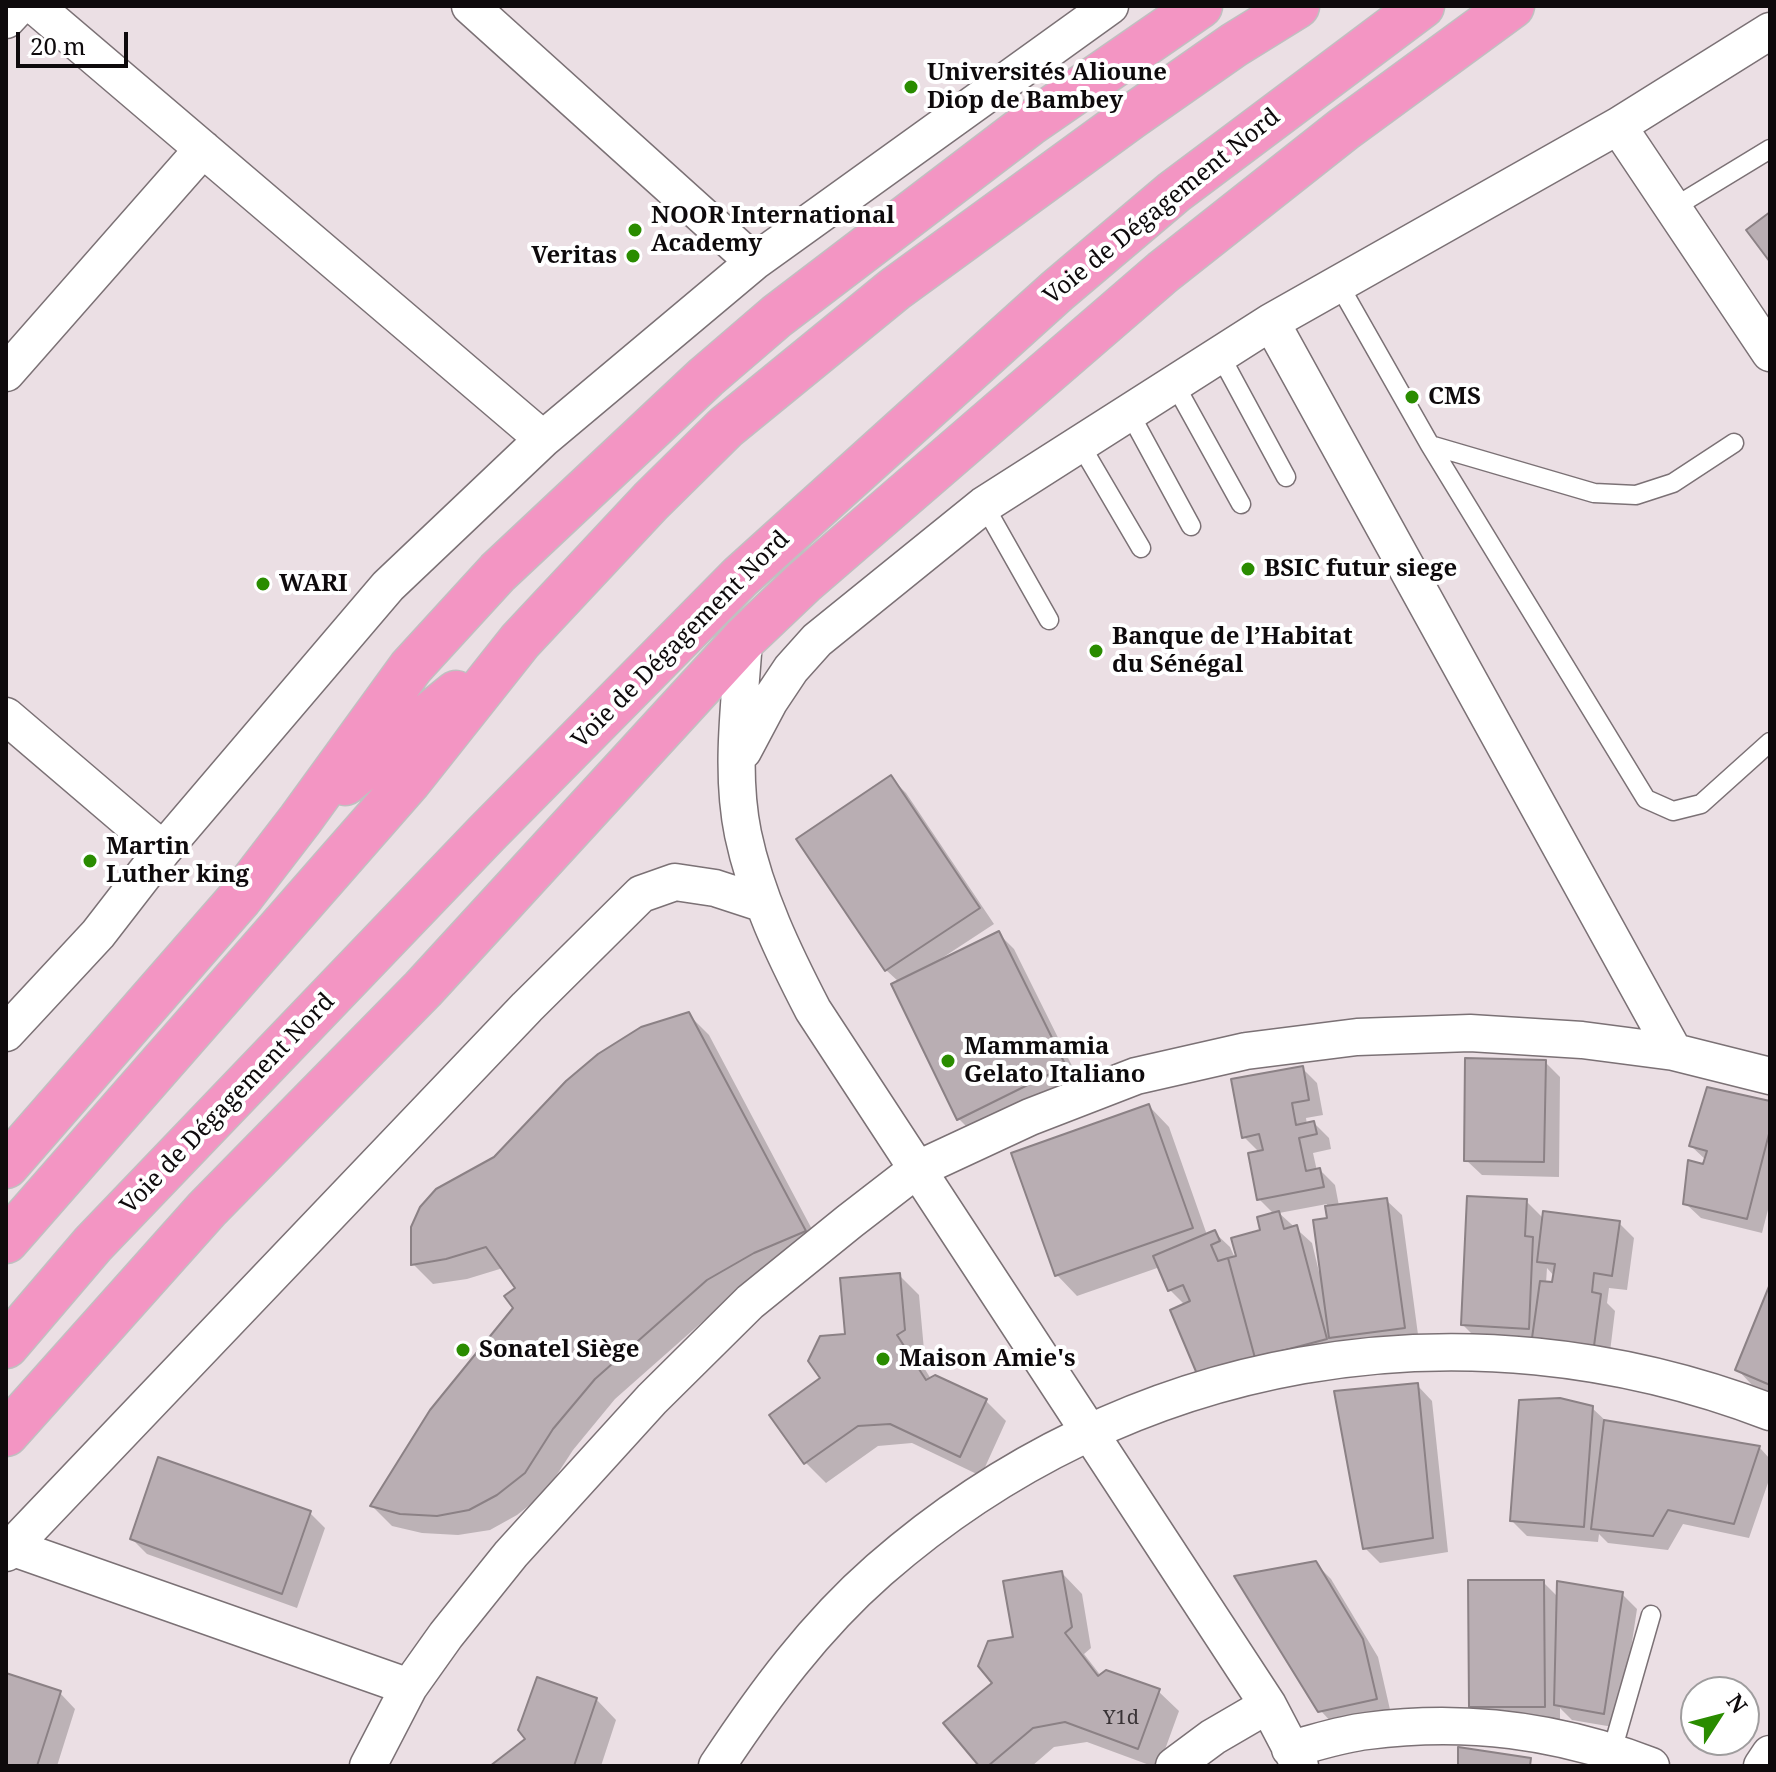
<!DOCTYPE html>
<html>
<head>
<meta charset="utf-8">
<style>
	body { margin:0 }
	#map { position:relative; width:1776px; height:1772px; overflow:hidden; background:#ebdfe4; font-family:"Noto Serif",serif }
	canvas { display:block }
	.frame { position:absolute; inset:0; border:8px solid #0e0a0c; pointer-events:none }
	.north { position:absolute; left:1680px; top:1676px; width:80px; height:80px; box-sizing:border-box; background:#fff; border:2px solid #9f9d9e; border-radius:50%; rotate:54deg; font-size:22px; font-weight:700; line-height:32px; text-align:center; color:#0e0a0c }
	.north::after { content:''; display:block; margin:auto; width:28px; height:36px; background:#2a8c00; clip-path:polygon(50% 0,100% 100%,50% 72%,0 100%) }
	.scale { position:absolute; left:16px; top:32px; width:112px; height:36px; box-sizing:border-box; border:4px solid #0e0a0c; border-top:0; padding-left:10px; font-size:24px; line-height:28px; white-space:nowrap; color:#0e0a0c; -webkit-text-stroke:6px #fff; paint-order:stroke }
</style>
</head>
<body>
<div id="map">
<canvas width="1776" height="1772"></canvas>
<div class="frame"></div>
<div class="north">N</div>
<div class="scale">20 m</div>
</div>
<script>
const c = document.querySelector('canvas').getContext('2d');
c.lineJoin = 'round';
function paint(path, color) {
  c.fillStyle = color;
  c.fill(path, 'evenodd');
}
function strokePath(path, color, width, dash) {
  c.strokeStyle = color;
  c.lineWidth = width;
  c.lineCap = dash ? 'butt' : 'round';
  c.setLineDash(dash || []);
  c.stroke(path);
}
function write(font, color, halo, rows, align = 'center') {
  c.font = font + ' "Noto Serif",serif';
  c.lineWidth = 8;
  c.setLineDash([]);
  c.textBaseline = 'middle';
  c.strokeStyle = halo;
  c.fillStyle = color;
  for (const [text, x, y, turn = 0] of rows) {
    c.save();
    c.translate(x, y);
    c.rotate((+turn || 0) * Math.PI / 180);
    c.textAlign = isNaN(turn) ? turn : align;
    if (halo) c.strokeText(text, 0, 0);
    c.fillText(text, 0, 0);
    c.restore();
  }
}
paint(new Path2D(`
	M891 778 906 793 994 924 939 960 940 962 999 934 1014 949 1080 1082 974 1134 959 1119 899 982 886 970Z
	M688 1014 709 1035 824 1252 727 1300 615 1399 573 1450 545 1493 517 1515 490 1530 458 1535 422 1533 392 1526 372 1506 515 1308 517 1288 503 1268 467 1279 433 1284 413 1264 495 1158Z
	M1545 1062 1560 1077 1559 1177 1482 1175 1466 1160Z
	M1302 1068 1317 1083 1323 1115 1306 1118 1307 1125 1314 1123 1329 1138 1331 1149 1313 1153 1317 1171 1320 1170 1335 1185 1339 1206 1386 1200 1402 1215 1419 1342 1217 1395 1185 1305 1170 1290 1160 1267 1077 1296 1057 1275 1149 1106 1169 1127 1207 1235 1214 1232 1230 1247 1235 1258 1262 1232 1274 1214 1259 1199 1260 1153 1244 1137ZM1327 1204 1329 1219 1322 1272H1319L1312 1243 1279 1213Z
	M1770 1103V1202L1762 1233 1701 1218 1685 1203 1706 1160 1691 1146Z
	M1526 1201 1544 1219 1619 1223 1634 1238 1627 1290 1609 1288 1607 1303 1615 1311 1609 1360 1478 1340 1463 1325ZM1547 1268 1555 1277 1554 1285 1546 1283Z
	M899 1275 919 1295 924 1350 916 1355 931 1379 986 1401 1006 1421 981 1476 912 1443 878 1446 826 1483 806 1463 771 1415 823 1378 847 1336Z
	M1770 1289V1392L1752 1385 1737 1369Z
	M1417 1385 1432 1401 1448 1552 1380 1563 1365 1548Z
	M1592 1408 1607 1422 1760 1448 1770 1459V1477L1749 1538 1683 1524 1668 1550 1608 1543 1599 1534 1598 1542 1527 1536 1512 1521Z
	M310 1513 325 1528 297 1608 147 1554 132 1539Z
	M1315 1563 1331 1579 1378 1657 1391 1714 1335 1726 1320 1710Z
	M1062 1573 1082 1594 1091 1648 1084 1654 1101 1676 1158 1691 1179 1711 1159 1766H1152L1087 1742 1054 1747 1032 1766H982L995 1683 1015 1638Z
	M1543 1582 1558 1597 1622 1594 1637 1609 1619 1728 1572 1720 1560 1708V1721L1487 1722 1471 1707Z
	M6 1675 60 1693 75 1709 57 1766H6Z
	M596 1699 616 1720 601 1766H493Z`), '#0003');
const building = new Path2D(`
	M1770 212V262L1746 230Z
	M891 775 980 908 885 971 796 839Z
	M999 931 1066 1066 957 1120 891 984Z
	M689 1012 806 1231 754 1253 707 1280 595 1379 553 1429 525 1473 497 1495 469 1510 437 1516 400 1514 370 1506 430 1410 513 1308 504 1296 515 1288 486 1247 446 1259 411 1265V1227L420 1207 436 1189 494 1157 566 1081 598 1054 641 1027Z
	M1465 1058 1546 1060 1544 1162 1464 1161Z
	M1303 1066 1309 1100 1292 1103 1296 1125 1314 1121 1317 1134 1299 1138 1306 1171 1320 1168 1324 1187 1257 1200 1248 1153 1263 1150 1259 1134 1242 1138 1231 1079Z
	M1707 1087 1770 1101V1130L1747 1219 1683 1204 1688 1160 1703 1164 1707 1151 1689 1146Z
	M1149 1104 1193 1228 1055 1276 1011 1153Z
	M1467 1196 1527 1199 1525 1236 1533 1237 1529 1329 1461 1325Z
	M1387 1198 1405 1328 1329 1338 1313 1220 1327 1218 1325 1206Z
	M1279 1211 1284 1229 1297 1225 1327 1339 1255 1358 1228 1258 1236 1256 1231 1238 1260 1230 1257 1217Z
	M1543 1211 1620 1221 1612 1276 1594 1273 1592 1292 1601 1294 1594 1346 1532 1338 1540 1281 1552 1282 1555 1264 1537 1262Z
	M1215 1230 1220 1241 1211 1245 1218 1261 1228 1258 1255 1358 1200 1381 1170 1310 1190 1301 1183 1285 1168 1291 1153 1256Z
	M900 1273 905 1330 897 1335 926 1380 935 1375 987 1399 960 1457 890 1424 858 1426 804 1464 769 1415 820 1378 808 1361 820 1336 845 1334 840 1278Z
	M1770 1284V1385L1735 1370Z
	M1418 1383 1433 1538 1363 1549 1334 1391Z
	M1560 1398 1593 1406 1584 1527 1510 1521 1519 1400Z
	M1604 1420 1760 1446 1734 1524 1668 1510 1653 1536 1591 1529Z
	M158 1457 311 1511 282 1594 130 1539Z
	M1316 1561 1363 1639 1377 1699 1318 1712 1234 1576Z
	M1062 1571 1072 1627 1065 1633 1098 1676 1106 1670 1160 1689 1138 1749 1065 1722 1033 1728 988 1766H979L943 1723 992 1683 978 1666 988 1641 1013 1637 1003 1581Z
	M1468 1580H1544L1545 1707H1469Z
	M1557 1581 1623 1592 1604 1714 1554 1705Z
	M6 1673 61 1691 37 1766H6Z
	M537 1677 597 1698 574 1766H490L525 1739 518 1730Z
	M1458 1747 1531 1758 1530 1766H1458Z`);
paint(building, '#b9aeb3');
strokePath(building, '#8b8185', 2);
const lane = new Path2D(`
	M1673 208 1770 149
	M1338 283 1430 445 1646 799 1673 811 1701 804 1770 742
	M1220 355 1286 477
	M1174 383 1241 504
	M1129 412 1191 526
	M1080 444 1141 548
	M1430 445 1594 493 1636 495 1673 483 1734 443
	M984 505 1049 620
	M1612 1751 1651 1615`);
const street = new Path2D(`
	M35 6 543 439
	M470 6 754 262
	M6 20 19 6
	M1618 126 1770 353
	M1271 322 1674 1052
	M6 373 203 149
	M744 639C740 702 730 771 743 834 756 896 784 954 813 1010L1268 1705 1300 1766
	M6 716 163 850
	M743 751 769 702 791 669 817 640 984 505 1271 322 1618 126 1770 31
	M6 1033 98 934 163 850 388 586 543 439 754 262 1110 6
	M11 1547 409 1687
	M6 1553 527 1007 641 894 675 882 715 888 764 904
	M1290 1749C1315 1743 1341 1734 1367 1731 1466 1718 1558 1730 1651 1766
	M368 1766 409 1687 446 1635 511 1554 652 1399 750 1302 850 1221 916 1170 1030 1117 1136 1076 1246 1051 1357 1037 1470 1033 1582 1040 1674 1052 1770 1076
	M717 1766C764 1695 814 1627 879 1570 1127 1353 1462 1294 1770 1412
	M1174 1766 1213 1737 1268 1705
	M1762 1766 1770 1754`);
const highway = new Path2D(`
	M345 783 456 693
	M6 1166 240 898 300 820 411 667 498 572 706 377 777 316 1029 124 1200 6
	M6 1241 409 781 520 641 651 501 726 427 895 289 1131 117 1234 45 1297 6
	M6 1346 93 1244 487 833 740 577 1057 291 1174 192 1422 6
	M6 1434 207 1209 423 989 744 639 804 582 1163 272 1344 129 1512 6`);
strokePath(lane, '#7b7175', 21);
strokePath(street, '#7b7175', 39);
strokePath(highway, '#c0bfc0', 47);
strokePath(lane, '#fff', 18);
strokePath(street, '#fff', 36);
strokePath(highway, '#f395c3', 44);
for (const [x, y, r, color] of [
	[911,87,8,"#2a8c00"],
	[635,230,8,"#2a8c00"],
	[633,256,8,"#2a8c00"],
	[1412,397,8,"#2a8c00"],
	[1248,569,8,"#2a8c00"],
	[263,584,8,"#2a8c00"],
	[1096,651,8,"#2a8c00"],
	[90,861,8,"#2a8c00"],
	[948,1061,8,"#2a8c00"],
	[463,1350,8,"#2a8c00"],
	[883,1359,8,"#2a8c00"]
]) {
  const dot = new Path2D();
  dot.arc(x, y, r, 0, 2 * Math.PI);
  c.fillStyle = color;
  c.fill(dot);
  strokePath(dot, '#fff', 3);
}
write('20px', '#393336', null, [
	["Y1d",1121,1718]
]);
write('bold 24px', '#0e0a0c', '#fff', [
	["Universités Alioune",927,73],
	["Diop de Bambey",927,101],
	["NOOR International",651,216],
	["Academy",651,244],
	["Veritas",617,256,"right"],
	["CMS",1428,397],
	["BSIC futur siege",1264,569],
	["WARI",279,584],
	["Banque de l’Habitat",1112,637],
	["du Sénégal",1112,665],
	["Martin",106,847],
	["Luther king",106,875],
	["Mammamia",964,1047],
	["Gelato Italiano",964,1075],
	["Sonatel Siège",479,1350],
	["Maison Amie's",899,1359]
], 'left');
write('24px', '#0e0a0c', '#fff', [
	["Voie de Dégagement Nord",1162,207,-39],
	["Voie de Dégagement Nord",681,640,-45],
	["Voie de Dégagement Nord",228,1104,-46]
]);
</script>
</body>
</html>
